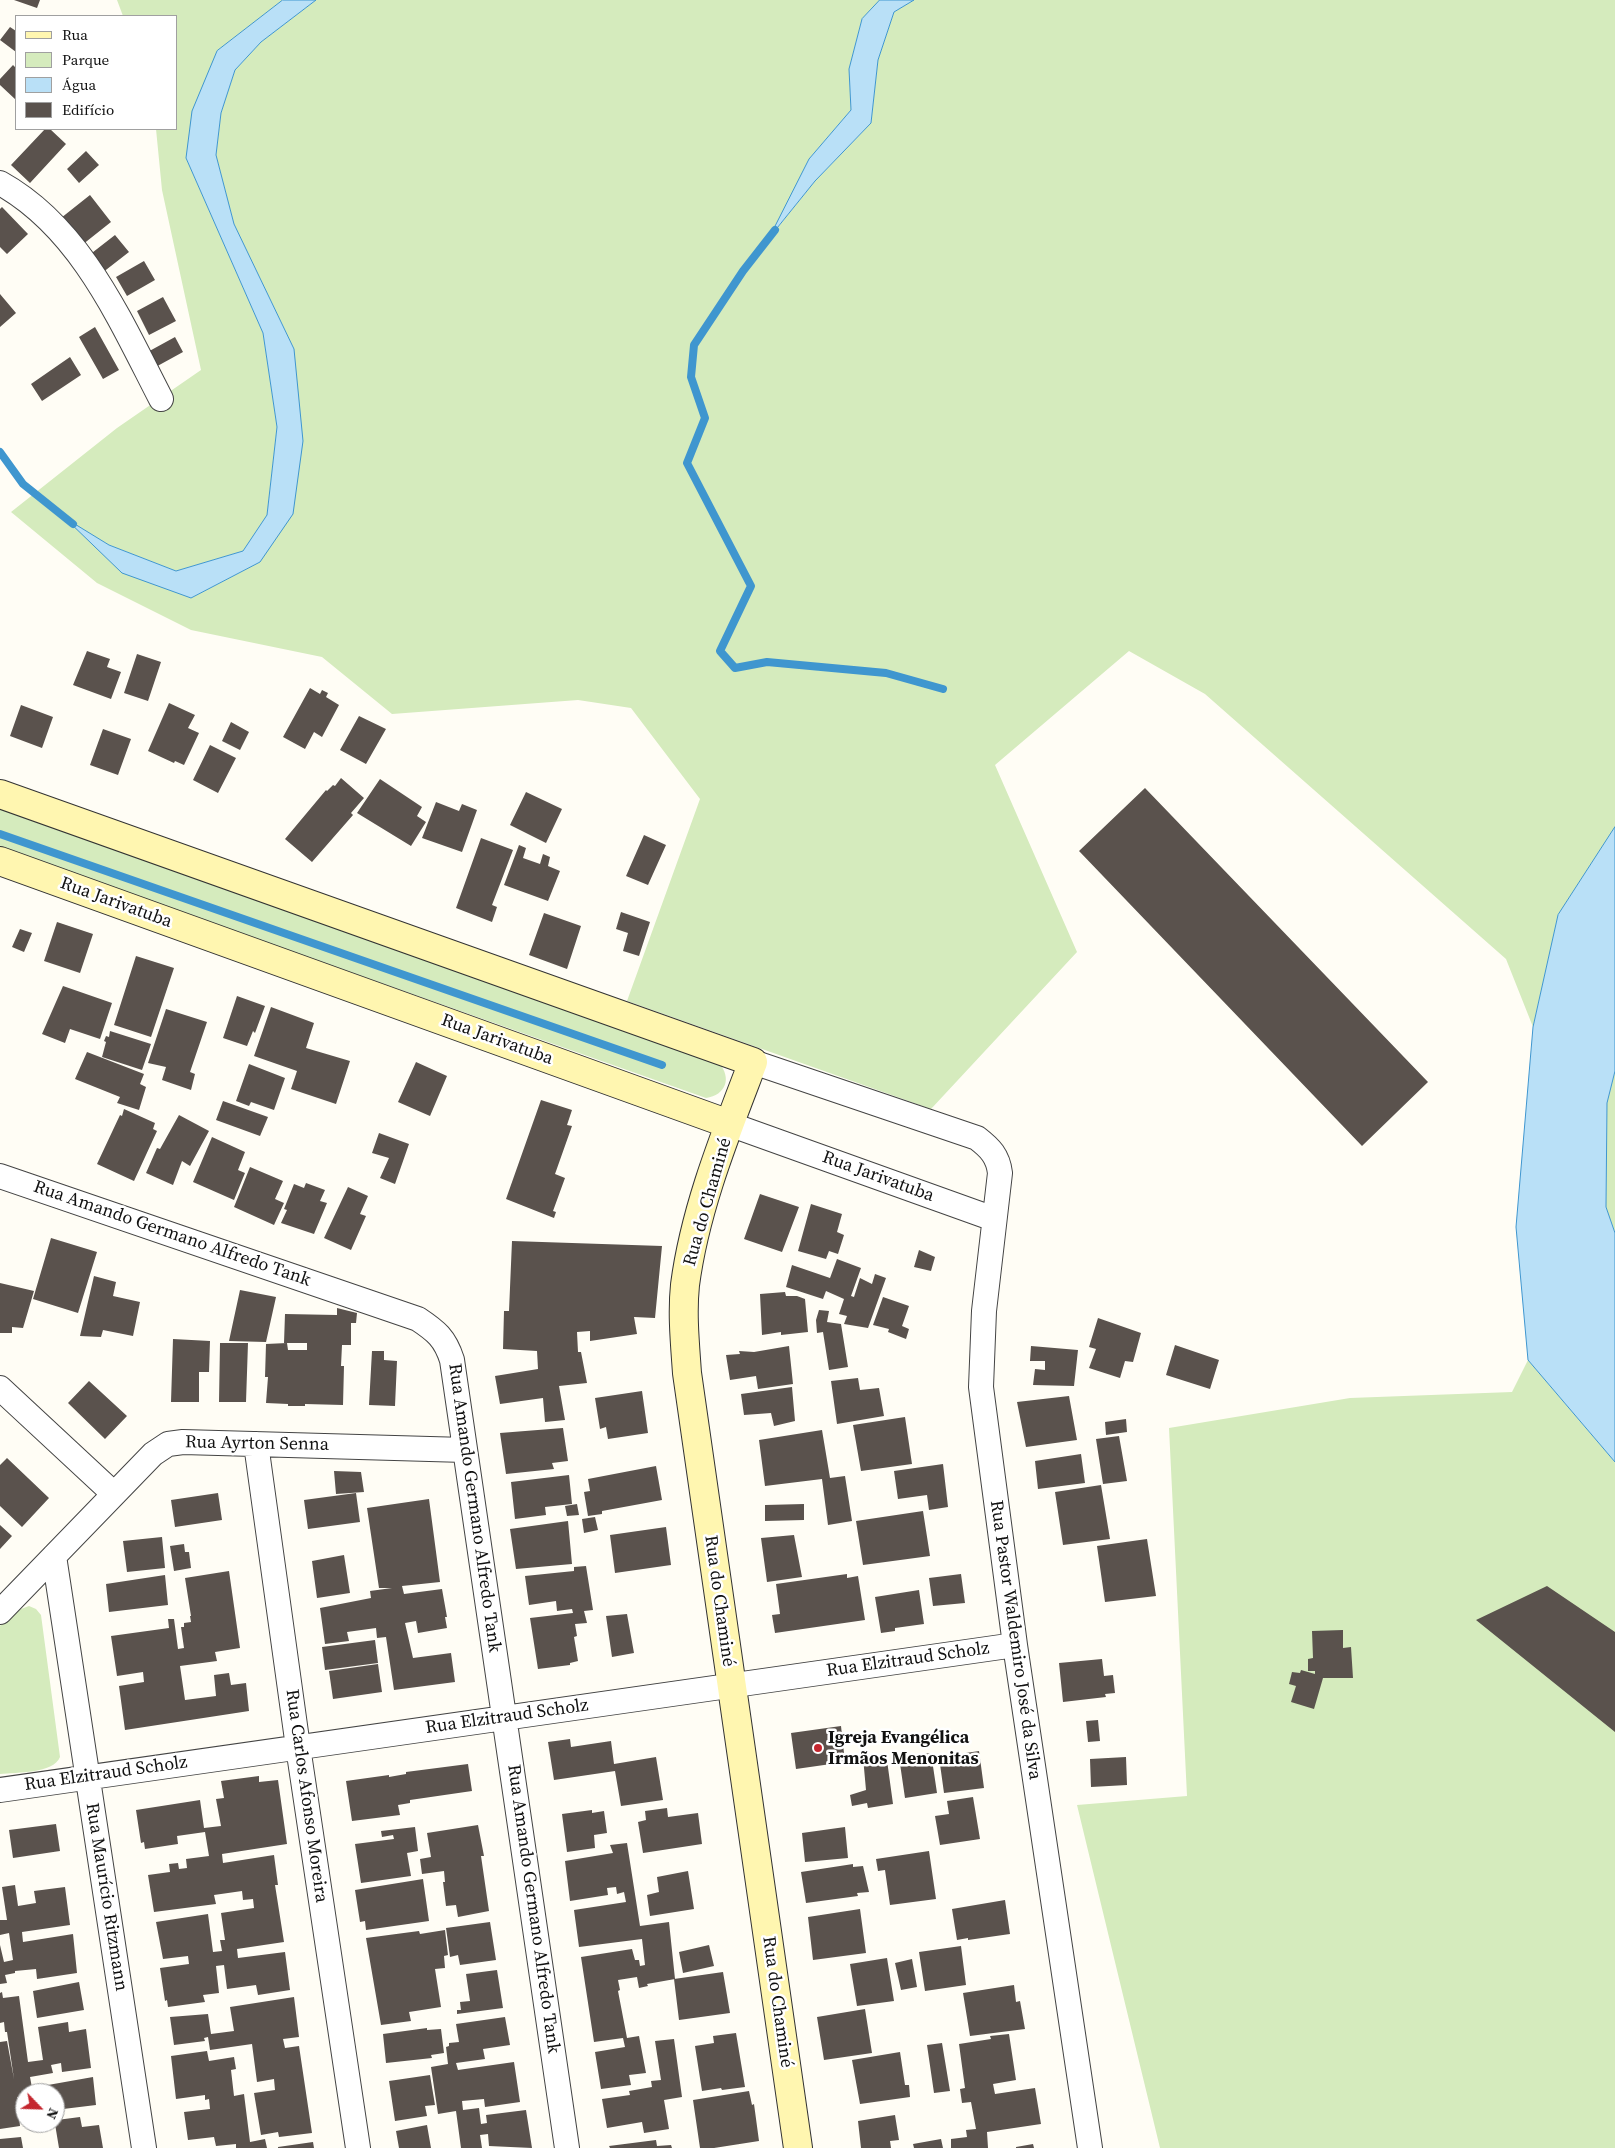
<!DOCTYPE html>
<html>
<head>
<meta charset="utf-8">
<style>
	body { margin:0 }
	#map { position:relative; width:1615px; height:2148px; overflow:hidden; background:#fffdf5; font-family:"Source Serif 4",serif }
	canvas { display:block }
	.legend { position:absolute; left:15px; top:15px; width:162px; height:115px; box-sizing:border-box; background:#fff; border:1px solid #a0a0a0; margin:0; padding:6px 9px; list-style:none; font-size:15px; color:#111 }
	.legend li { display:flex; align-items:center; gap:10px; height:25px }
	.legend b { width:25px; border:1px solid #a0a0a0 }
	.north { position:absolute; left:15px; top:2083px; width:50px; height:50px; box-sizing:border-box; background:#fff; border:1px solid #a0a0a0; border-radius:50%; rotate:114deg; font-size:14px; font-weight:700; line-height:20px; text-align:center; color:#111 }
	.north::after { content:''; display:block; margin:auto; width:18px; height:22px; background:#c4262e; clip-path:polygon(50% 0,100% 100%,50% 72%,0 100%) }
</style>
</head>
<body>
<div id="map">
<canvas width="1615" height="2148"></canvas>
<ul class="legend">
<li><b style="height:6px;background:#fff6b0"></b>Rua</li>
<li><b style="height:14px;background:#d5ebbd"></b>Parque</li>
<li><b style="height:14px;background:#b9e0f7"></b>Água</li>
<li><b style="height:14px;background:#5a524d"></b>Edifício</li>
</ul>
<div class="north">N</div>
</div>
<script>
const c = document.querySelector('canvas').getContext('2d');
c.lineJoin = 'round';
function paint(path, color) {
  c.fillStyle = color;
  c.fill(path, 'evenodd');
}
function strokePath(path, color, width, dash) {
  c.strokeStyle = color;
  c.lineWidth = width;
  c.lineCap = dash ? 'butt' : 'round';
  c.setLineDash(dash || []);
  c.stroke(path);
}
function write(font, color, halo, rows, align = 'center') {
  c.font = font + ' "Source Serif 4",serif';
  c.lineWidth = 5;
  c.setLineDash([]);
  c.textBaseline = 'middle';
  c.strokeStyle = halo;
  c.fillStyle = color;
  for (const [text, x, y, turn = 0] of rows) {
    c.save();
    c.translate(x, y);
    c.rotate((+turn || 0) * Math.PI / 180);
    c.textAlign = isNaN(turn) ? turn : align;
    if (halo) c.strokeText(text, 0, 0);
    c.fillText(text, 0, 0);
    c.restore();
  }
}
paint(new Path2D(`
	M117 0H283L217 51 186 158 263 333 277 427 267 515 243 551 176 571 109 545 67 520 191 598 260 562 294 349 234 224 216 155 221 113 235 70 261 42 316 0H880L862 19 849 69 851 110 809 159 771 236 815 181 871 123 878 60 894 12 914 0H1615V827L1558 915 1533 1027 1506 959 1205 694 1129 651 995 765 1077 952 931 1109 627 1001 700 799 631 708 578 700 392 714 322 657 191 630 97 583 11 512 117 428 201 370 162 190 156 129H176V16H123Z
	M0 806 719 1063C732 1078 726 1095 706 1098L0 848Z
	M1615 1071V1233L1606 1207 1607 1103Z
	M1528 1360 1615 1462V2148H1160L1077 1805 1187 1796 1169 1428 1350 1398 1512 1392Z
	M29 1606 36 1609 41 1615 60 1757C53 1774 17 1772 0 1774V1626L13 1612Z`), '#d5ebbd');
const water = new Path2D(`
	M283 0H316L261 42 235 70 221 113 216 155 234 224 294 349 303 441 293 514 260 562 191 598 122 573 65 518 109 545 176 571 243 551 267 515 277 427 263 333 186 158 192 111 217 51Z
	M880 0H914L894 12 878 60 871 123 815 181 769 238 809 159 851 110 849 69 862 19Z
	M1615 827V1071L1607 1103 1606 1207 1615 1233V1462L1528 1360 1516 1227 1533 1027 1558 915Z`);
paint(water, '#b9e0f7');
strokePath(water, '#3f96cf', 1);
strokePath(new Path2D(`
	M775 230 743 271 694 345 691 377 705 418 687 463 751 586 720 651 735 668 767 662 886 673 943 689
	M0 452 23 484 73 524
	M0 834 662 1065`), '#3f96cf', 8);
paint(new Path2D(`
	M14 0H40L37 8Z
	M10 27 16 31V52L0 40Z
	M13 65 16 68V100L0 85V79Z
	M45 129H50L66 144 30 183 11 165Z
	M86 151 99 165 79 183 67 169Z
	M90 195 111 222 82 245 61 218Z
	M2 207 28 234 7 254 0 247V209Z
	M115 235 129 252 102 273 88 256Z
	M144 261 155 280 127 296 116 277Z
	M0 294 16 313 0 327Z
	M163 297 176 321 149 335 137 311Z
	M95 327 119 370 103 379 79 337Z
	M175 337 183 352 152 369 144 354Z
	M70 357 81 375 42 401 31 384Z
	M87 651 110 659 107 667 121 672 111 699 73 685Z
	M137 654 161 662 148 701 124 693Z
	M310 688 320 694 322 690 328 693 326 697 339 705 322 737 314 732 305 749 283 737Z
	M169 703 195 715 188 728 199 733 184 765 175 761 174 763 148 751Z
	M21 705 53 717 42 748 10 736Z
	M359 716 386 729 366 764 340 750Z
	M231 722 249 732 240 750 222 741Z
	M103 729 131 739 118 775 90 765Z
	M210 745 236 758 218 793 193 780Z
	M341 778 364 798 351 813 353 815 312 862 285 839 326 790 327 791 333 785 335 786Z
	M380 779 422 807 417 816 426 822 411 846 357 813Z
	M1145 788 1428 1082 1362 1146 1079 851Z
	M526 792 562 809 546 843 510 825Z
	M436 802 459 811 462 804 477 810 462 852 422 838Z
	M644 835 666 845 648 885 626 876Z
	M481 838 513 850 492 905 497 907 492 922 456 908Z
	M519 845 526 848 523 858 540 864 543 854 550 857 548 866 560 871 548 901 504 885Z
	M621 912 650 922 639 956 623 951 628 933 616 929Z
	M544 913 581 926 567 969 529 955Z
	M57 922 93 934 80 973 44 961Z
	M20 929 32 933 24 952 12 947Z
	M136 956 174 968 151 1037 114 1025Z
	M63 986 112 1003 100 1039 70 1029 65 1043 42 1034Z
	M237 996 265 1006 255 1033 253 1031 247 1046 223 1038Z
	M271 1007 314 1023 306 1048 350 1061 336 1104 291 1089 297 1071 254 1056Z
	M166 1009 207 1022 190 1072 195 1074 191 1090 162 1080 166 1067 148 1063Z
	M110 1031 151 1044 142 1070 102 1057 106 1042 104 1041 106 1036 109 1037Z
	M87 1052 144 1074 140 1084 146 1087 139 1110 117 1103 120 1097 75 1079Z
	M416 1062 447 1076 430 1116 398 1102Z
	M249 1064 285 1078 274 1110 251 1102 249 1106 236 1101Z
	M541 1100 572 1110 567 1125 572 1126 555 1174 565 1178 553 1211 556 1212 554 1218 506 1199Z
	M223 1101 268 1117 260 1136 216 1120Z
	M124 1109 155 1123 153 1129 157 1131 134 1181 97 1164 120 1115 122 1116Z
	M179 1115 209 1131 190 1166 182 1161 173 1185 146 1173 157 1148 160 1149Z
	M379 1133 409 1144 395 1184 380 1178 389 1158 372 1153Z
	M212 1137 245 1152 238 1170 245 1173 234 1200 193 1182Z
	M250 1167 283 1181 275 1199 284 1203 274 1225 234 1207Z
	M306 1183 325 1190 320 1201 327 1203 314 1234 281 1223 287 1210 284 1209 294 1184 304 1188Z
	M348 1187 368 1196 360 1214 366 1216 351 1250 324 1238Z
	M760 1194 799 1207 782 1252 744 1239Z
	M811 1204 842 1214 837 1232 844 1235 838 1254 829 1251 826 1259 798 1251Z
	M51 1238 97 1252 78 1313 33 1299Z
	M512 1241 662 1246 655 1318 634 1317 637 1334 590 1341V1331L577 1332 578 1352H581L587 1383 559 1386 565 1420 545 1422 543 1398 500 1404 495 1376 538 1369 537 1351 503 1349 504 1311H509Z
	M919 1250 935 1257 931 1271 914 1267Z
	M837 1259 861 1268 851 1296 854 1297 860 1278 872 1284 875 1274 886 1278 868 1328 844 1324 847 1316 839 1314 844 1299 826 1291 823 1299 786 1287 792 1265 830 1278Z
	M94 1276 116 1282 113 1296 140 1302 133 1336 103 1330 101 1337 80 1336Z
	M0 1283 34 1291 23 1328 12 1327V1333H0Z
	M240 1290 276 1297 266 1342 229 1341Z
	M785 1292 786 1296H797L805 1299 808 1332 781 1335V1332L762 1335 760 1294Z
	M883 1297 909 1306 902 1326 909 1329 906 1339 888 1332 889 1329 873 1325Z
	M337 1308 357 1313 356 1323H351V1345H342L341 1366H344L343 1405 305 1404V1406H288V1404L266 1403 268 1377H265L266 1344 287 1343 288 1350H307V1343H284L285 1314 337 1315Z
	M819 1310 829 1311 827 1322 841 1324 848 1367 829 1370 823 1332 817 1333 816 1320Z
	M1098 1318 1141 1333 1133 1362 1125 1361 1120 1378 1089 1368 1096 1349 1089 1347Z
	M173 1339 210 1341 209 1372H199V1402H171Z
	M220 1343H248L246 1402H219Z
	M1175 1345 1219 1360 1210 1389 1166 1375Z
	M789 1346 793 1384 758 1389 756 1376 730 1380 726 1355 740 1354 739 1351 754 1352Z
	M1031 1346 1078 1350 1074 1386 1033 1385 1035 1369 1045 1370V1361H1030Z
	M372 1351H384V1360L397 1361 395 1406 369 1405Z
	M858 1378 860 1390 879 1388 884 1416 837 1424 831 1381Z
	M89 1381 127 1416 105 1439 68 1403Z
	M792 1387 795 1421 774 1426 771 1413 744 1415 741 1394Z
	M642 1391 648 1433 608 1439 606 1427 600 1429 595 1398Z
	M1069 1396 1077 1440 1026 1447 1017 1402Z
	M905 1417 912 1464 861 1471 853 1425Z
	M1126 1419 1127 1432 1106 1435 1105 1422Z
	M563 1428 568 1461 552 1463 554 1469 506 1474 500 1433Z
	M822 1430 830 1478 845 1476 852 1521 828 1525 822 1479 765 1486 759 1440Z
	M1119 1436 1127 1481 1103 1484 1096 1439Z
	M1081 1454 1085 1483 1038 1489 1035 1461Z
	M7 1458 49 1498 22 1527 0 1506V1465Z
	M943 1464 948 1507 929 1510 927 1495 898 1499 894 1471Z
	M656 1466 662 1500 602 1511V1514L588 1516 584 1492 590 1491 588 1479Z
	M334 1471 361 1472 364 1492 336 1494Z
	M569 1475 572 1504 545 1507 546 1515 515 1519 511 1482Z
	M1101 1485 1110 1539 1063 1545 1055 1492Z
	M218 1493 222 1520 175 1527 171 1500Z
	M356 1493 360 1522 308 1529 304 1500Z
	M429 1499 440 1582 402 1586 404 1594 442 1589 447 1617H445L447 1628 418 1633 416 1621 405 1623 413 1658 451 1653 455 1682 394 1690 386 1637 377 1638 376 1628 347 1632 349 1641 325 1644 320 1608 371 1598 370 1591 392 1588H379L367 1508Z
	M577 1504 579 1515 567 1516 565 1506Z
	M804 1504V1520L765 1521V1505Z
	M923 1511 930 1556 863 1565 856 1521Z
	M595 1517 598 1530 584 1533 582 1519Z
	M568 1521 572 1564 516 1569 510 1529Z
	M0 1525 12 1536 0 1549Z
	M666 1527 671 1565 615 1573 610 1535Z
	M794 1535 802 1577 767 1582 761 1538Z
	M162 1537 165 1568 127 1572 123 1541Z
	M1147 1539 1156 1596 1105 1602 1097 1546Z
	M184 1544 185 1552H189L191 1568 174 1571 170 1546Z
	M344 1555 350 1593 317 1598 312 1561Z
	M586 1566 593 1610 584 1611 587 1623 575 1624 577 1636 574 1637 578 1661 570 1663V1665L538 1669 530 1618 573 1613 572 1609 557 1611 556 1601 529 1605 525 1576 574 1571V1567Z
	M229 1571 240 1648 215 1652 217 1661 180 1666 185 1700 216 1696 214 1675 229 1673 231 1685 246 1683 249 1711 125 1730 119 1686 144 1682 143 1672 117 1676 111 1636 169 1628 168 1619H174L178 1649 184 1648 181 1627H184V1623L191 1622 190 1616H191L185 1578Z
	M847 1574V1578L858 1576 865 1620 775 1633 772 1615 780 1614 776 1584Z
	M961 1574 965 1603 933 1606 929 1578Z
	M165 1575 168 1605 109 1612 106 1584Z
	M1547 1586 1615 1632V1732L1476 1620Z
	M919 1590 924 1624 895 1628V1631L881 1633 875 1597Z
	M627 1614 634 1653 612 1657 606 1616Z
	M1343 1630V1648L1351 1647 1353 1678H1323L1314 1709 1291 1702 1296 1686 1289 1684 1292 1672 1300 1673 1301 1670 1315 1674V1671H1308V1659L1313 1658 1312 1631Z
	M375 1640 378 1663 325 1670 322 1647Z
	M1102 1659 1104 1676 1113 1675 1115 1693 1105 1694 1106 1697 1063 1702 1059 1663Z
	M378 1664 382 1692 333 1699 329 1671Z
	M1098 1720 1100 1741 1088 1742 1086 1721Z
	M841 1726 845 1762 796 1769 791 1733Z
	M570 1739 571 1747 611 1741 614 1764 656 1757 663 1800 621 1806 615 1771 554 1780 548 1742Z
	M979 1751 984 1788 944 1793 939 1757Z
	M886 1753 893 1804 868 1808 867 1803 852 1806 850 1795 866 1790 863 1757Z
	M931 1753 937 1793 905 1798 899 1757Z
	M1126 1757 1127 1785 1091 1787 1090 1759Z
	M468 1764 472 1791 410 1800V1803L398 1805 400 1815 352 1821 346 1781 389 1775V1777L406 1774V1772Z
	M259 1776V1782L278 1780 287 1844 222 1854 223 1863 274 1855 278 1885H275L284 1942 237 1949 238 1958 285 1952 290 1990 258 1995 256 1985 227 1989 224 1965 216 1966 219 1993 203 1995 205 2002 168 2007 167 2000 165 2001 160 1968 189 1964 188 1956 163 1959 156 1922 208 1914 213 1952 222 1951 220 1940H225L221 1913 254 1908 253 1899 243 1900 242 1891 214 1895 216 1904 154 1912 148 1875 170 1872 169 1864 178 1863 179 1869 187 1868 186 1859 209 1856 205 1832 177 1836 178 1844 145 1849 144 1842 141 1843 136 1810 200 1800 204 1828 221 1826 216 1799 224 1798 221 1781Z
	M973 1797 980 1839 940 1845 935 1816 949 1814 947 1801Z
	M667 1808 668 1817 698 1813 702 1844 643 1853 638 1822 646 1820 645 1811Z
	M592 1810V1813L604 1811 607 1833 594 1835 595 1848 567 1852 562 1814Z
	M56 1824 60 1851 13 1858 9 1830Z
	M478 1825 484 1856H481L489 1911 458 1917 456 1905 446 1906 443 1882H445L444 1871 422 1874 420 1859 431 1857 427 1833Z
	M415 1827 418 1851 407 1853 411 1876 361 1883 355 1844 394 1839 393 1835 382 1837 381 1831Z
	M845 1827 848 1858 805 1862 802 1833Z
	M627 1843 640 1926 669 1922 675 1979 647 1984 648 1986 639 1988 637 1977 618 1980 620 1990 618 1991 627 2038 639 2036 646 2073 629 2075 631 2085 601 2089 595 2052 625 2047 623 2038 594 2042 581 1957 632 1949 635 1960H639L640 1966 645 1965 642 1939 579 1947 574 1910 626 1902 624 1892 617 1894 616 1887 607 1888 608 1895 570 1901 565 1861 613 1853 610 1845Z
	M929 1851 936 1899 890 1905 885 1870 878 1871 876 1859Z
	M853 1864V1867L863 1866 869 1892 857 1893 858 1896 806 1903 801 1872Z
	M688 1871 694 1909 650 1916 647 1895 659 1892 657 1877Z
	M423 1879 429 1921 366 1930 365 1921 360 1922 355 1890Z
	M15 1885 18 1906 36 1903 34 1891 65 1887 70 1925 22 1932 23 1942 73 1934 77 1973 37 1979 36 1969 15 1971V1973L5 1975 7 1983 0 1984V1945L4 1962 13 1960 9 1933 0 1935V1920H7L2 1887Z
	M1005 1900 1010 1934 968 1940V1938L957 1940 952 1909Z
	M860 1909 866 1953 813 1960 808 1917Z
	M490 1922 496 1960 460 1965 458 1955 450 1957 446 1928Z
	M445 1930 448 1955 444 1956 445 1968 435 1969 441 2007 409 2012 411 2021 381 2025 366 1938 419 1931 420 1934Z
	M709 1945 714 1966 683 1973 679 1952Z
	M961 1946 966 1985 925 1991 919 1952Z
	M887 1958 894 2001 857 2006 850 1964Z
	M912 1959 917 1987 901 1990 895 1963Z
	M497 1970 503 2008 457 2014V2010H461L460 2002 470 2001 466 1974Z
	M723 1972 730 2013 679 2020 674 1979Z
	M79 1982 84 2010 37 2018 33 1991Z
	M1014 1985 1016 2002 1020 2001 1025 2029 970 2036 963 1993Z
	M2 1992 3 1998 19 1996 28 2062 43 2060 38 2027 68 2022 69 2032 86 2029 91 2068 62 2072 61 2063 51 2065 53 2073 30 2077 33 2093H25V2096L17 2097 20 2126 0 2129V2042L7 2041 14 2079 7 2032H5L4 2022 0 2023V1993Z
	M294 1997 299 2037 283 2039 285 2048 299 2046 312 2133 279 2137 278 2132 261 2135 254 2093 275 2090 274 2079 257 2082 252 2044 210 2050 208 2037 204 2038 205 2041 174 2045 170 2017 208 2014 211 2034 234 2031 230 2007Z
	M865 2009 872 2053 824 2060 817 2017Z
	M505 2017 510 2045 483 2049 485 2059 456 2063 458 2070 514 2062 520 2102 485 2107 484 2099 462 2101 463 2110 479 2108 481 2124 487 2123 486 2115 526 2110 532 2148 489 2146 488 2134 480 2135 482 2148H461L456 2111 438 2114 431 2067 448 2064 446 2047 449 2046V2043L459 2042 456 2024Z
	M427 2028V2030L441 2029 444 2053 431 2055 432 2058 386 2063 383 2034Z
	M736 2033 745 2087 722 2090 721 2088 702 2091 695 2046 714 2043 713 2036Z
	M1009 2034 1016 2080 993 2084 995 2094 1035 2088 1041 2124 987 2132 988 2148H951V2139L967 2137 966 2130 976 2129 971 2102 962 2103 960 2089 965 2088 959 2044 991 2039 990 2036Z
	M674 2039 682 2097 664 2100 669 2129 644 2133 642 2122 607 2128 602 2099 630 2095 629 2091 652 2087 651 2081 661 2080 655 2041Z
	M942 2043 950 2091 934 2093 927 2045Z
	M207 2051 209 2061 234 2057 236 2069 231 2070 234 2096 244 2094 250 2142 265 2139 267 2148H236V2144L216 2146 214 2137 188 2140 184 2112 210 2109 209 2099 205 2100V2095L176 2099 171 2056Z
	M900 2052 905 2085H909L910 2097 860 2104 852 2060Z
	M430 2075 435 2105 425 2106 427 2116 395 2121 389 2081Z
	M93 2077 96 2105 55 2110V2093H49L48 2085Z
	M749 2091 752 2105 754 2104 759 2141 714 2148H700L693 2100Z
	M895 2115 899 2140 890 2141 891 2148H861L858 2121Z
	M80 2117 82 2127 99 2125 103 2148H59L55 2124 58 2123 57 2120Z
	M427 2125 431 2148H399L396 2131Z
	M21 2137 23 2148H0V2139Z
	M941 2139 943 2148H914L913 2144Z
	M656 2140 657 2146 671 2145 672 2148H610L609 2146Z
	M313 2142 314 2148H278V2147Z
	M1033 2144 1034 2148H1016V2147Z`), '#5a524d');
const street = new Path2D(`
	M0 183C81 228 120 320 161 399
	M753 1062 977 1138C990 1148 998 1156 1000 1173L984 1311 981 1387 1015 1645 1090 2148
	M729 1124 994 1219
	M0 1176 418 1319C436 1331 445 1338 452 1360L567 2148
	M0 1388 114 1494
	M256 1444 298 1747 358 2148
	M54 1556 144 2148
	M0 1612 153 1454 168 1444 183 1442 465 1450
	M0 1790 1015 1645`);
const secondary = new Path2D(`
	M0 794 753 1062C726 1133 695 1208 685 1285 682 1314 685 1344 687 1373L798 2148
	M0 861 729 1124`);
strokePath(street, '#444', 26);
strokePath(secondary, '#333', 30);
strokePath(street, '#fff', 24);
strokePath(secondary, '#fff6b0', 28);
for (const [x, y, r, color] of [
	[818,1748,5,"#c4262e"]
]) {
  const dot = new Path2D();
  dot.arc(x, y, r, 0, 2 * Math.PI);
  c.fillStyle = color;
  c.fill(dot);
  strokePath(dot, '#fff', 2);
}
write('18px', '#111', '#fff', [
	["Rua Jarivatuba",116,903,20],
	["Rua Jarivatuba",497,1040,20],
	["Rua Jarivatuba",878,1177,20],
	["Rua do Chaminé",708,1202,-74],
	["Rua Amando Germano Alfredo Tank",172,1234,19],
	["Rua Ayrton Senna",257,1444,1],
	["Rua Amando Germano Alfredo Tank",474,1508,82],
	["Rua do Chaminé",719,1601,82],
	["Rua Pastor Waldemiro José da Silva",1015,1640,82],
	["Rua Elzitraud Scholz",908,1660,-8],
	["Rua Elzitraud Scholz",507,1717,-8],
	["Rua Elzitraud Scholz",106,1774,-8],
	["Rua Carlos Afonso Moreira",306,1796,82],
	["Rua Maurício Ritzmann",106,1897,81],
	["Rua Amando Germano Alfredo Tank",533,1909,82],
	["Rua do Chaminé",777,2002,82]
]);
write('bold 18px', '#111', '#fff', [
	["Igreja Evangélica",828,1738],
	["Irmãos Menonitas",828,1759]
], 'left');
</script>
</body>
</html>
